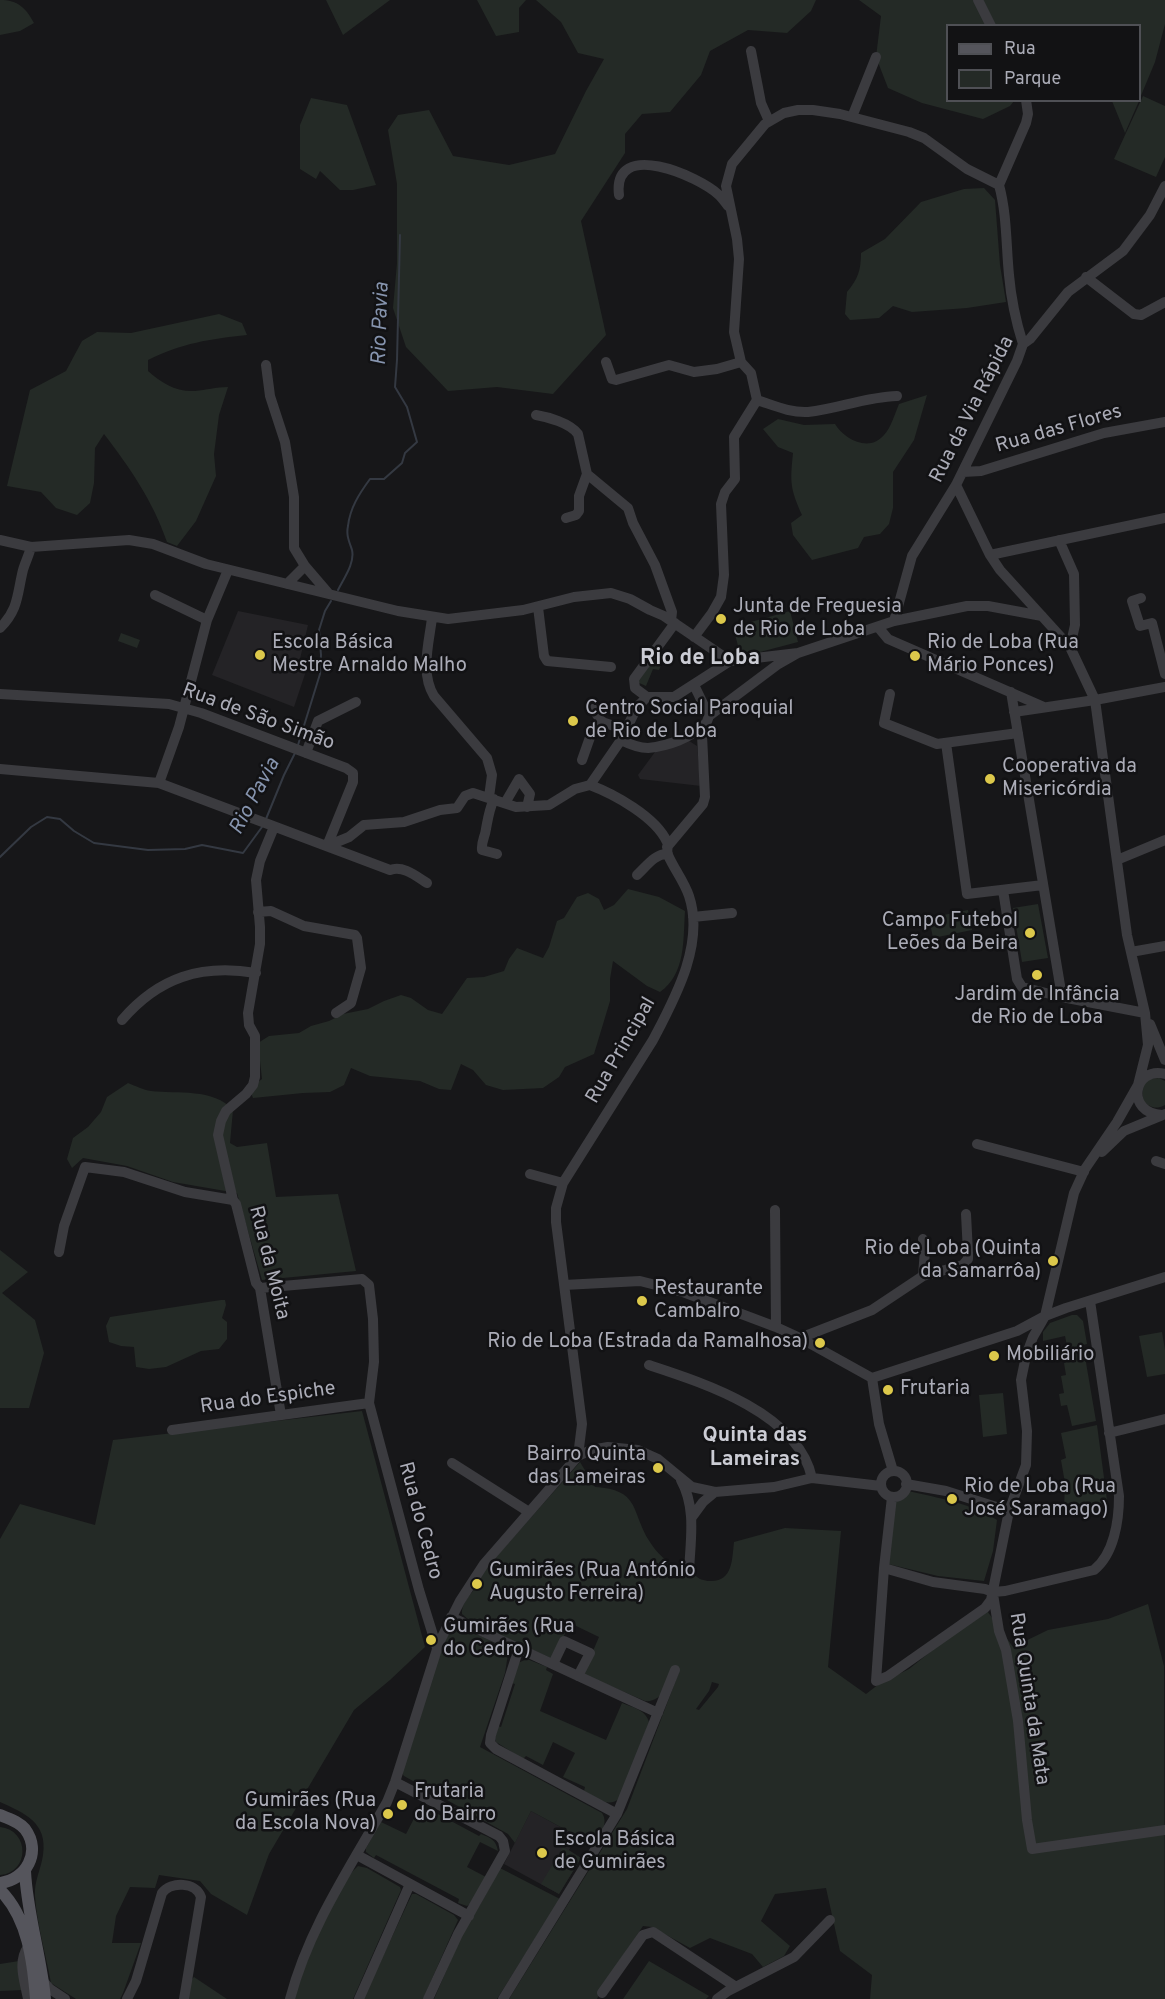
<!DOCTYPE html>
<html>
<head>
<meta charset="utf-8">
<style>
	body { margin:0 }
	#map { position:relative; width:1165px; height:1999px; overflow:hidden; background:#171719; font-family:Overpass,sans-serif }
	canvas { display:block }
	.legend { position:absolute; left:946px; top:24px; width:195px; height:78px; box-sizing:border-box; background:#121214; border:2px solid #4f5055; margin:0; padding:8px 10px; list-style:none; font-size:18px; color:#abacb7 }
	.legend li { display:flex; align-items:center; gap:12px; height:30px }
	.legend b { width:30px; border:2px solid #4f5055 }
</style>
</head>
<body>
<div id="map">
<canvas width="1165" height="1999"></canvas>
<ul class="legend">
<li><b style="height:8px;background:#55555c"></b>Rua</li>
<li><b style="height:16px;background:#242a26"></b>Parque</li>
</ul>
</div>
<script>
const c = document.querySelector('canvas').getContext('2d');
c.lineJoin = 'round';
function paint(path, color) {
  c.fillStyle = color;
  c.fill(path, 'evenodd');
}
function strokePath(path, color, width, dash) {
  c.strokeStyle = color;
  c.lineWidth = width;
  c.lineCap = dash ? 'butt' : 'round';
  c.setLineDash(dash || []);
  c.stroke(path);
}
function write(font, color, halo, rows, align = 'center') {
  c.font = font + ' Overpass,sans-serif';
  c.lineWidth = 5;
  c.setLineDash([]);
  c.textBaseline = 'middle';
  c.strokeStyle = halo;
  c.fillStyle = color;
  for (const [text, x, y, turn = 0] of rows) {
    c.save();
    c.translate(x, y);
    c.rotate((+turn || 0) * Math.PI / 180);
    c.textAlign = isNaN(turn) ? turn : align;
    if (halo) c.strokeText(text, 0, 0);
    c.fillText(text, 0, 0);
    c.restore();
  }
}
paint(new Path2D(`
	M238 611 308 625 300 659 306 671 294 707 212 675Z
	M686 739 697 746 701 786 640 779 638 775 658 748Z
	M531 1811 577 1836 569 1850 581 1858 559 1894 504 1864Z`), '#242326');
paint(new Path2D(`
	M0 0C18 0 26 8 34 23L20 31 0 35Z
	M326 0H390L343 35Z
	M477 0H526L519 8V32L496 36Z
	M536 0H816L811 11 787 33 748 30 710 51 701 75 670 112 642 114 625 134V153L581 221 606 335 553 394 497 387 448 391 406 347 393 308 397 263V184L388 130 398 115 429 110 453 156 509 165 555 154 586 91 604 59 578 53 561 22Z
	M859 0H1165V24L1155 62 1140 98V26H948V100L1014 101 1010 106 983 119 922 103 888 88 876 57 881 16Z
	M1143 96 1165 106V157L1156 177 1114 159Z
	M311 98 347 105 376 185 353 190H340L320 171 316 179 300 169V125Z
	M1112 101H1139L1125 133Z
	M984 188 995 200 1000 265 1006 302 967 308 912 312 893 306 879 318 850 320 845 314 847 292C858 279 861 270 861 253L885 239 921 202 964 189Z
	M219 314 242 323 247 335C210 339 182 343 148 360V371C162 383 175 392 195 391 206 390 216 387 228 387L219 415 214 454 216 476 196 521 177 546 167 542C153 501 130 468 104 434L95 448 94 483 90 503 77 515 56 508 41 492 7 486 30 390 66 371 82 341 97 332 131 333Z
	M927 395 914 440 893 472V508L889 524 880 534 864 537 858 548 812 560 793 535 791 523 802 515C790 488 790 482 793 453L778 447 763 429 778 419 804 425 835 424C844 439 869 453 884 435 891 428 895 413 899 404Z
	M790 611 798 642 741 657 733 627Z
	M121 633 140 640 137 648 118 641Z
	M653 656 663 661 659 670 653 669 646 686 637 682Z
	M628 889 659 897 685 911C683 940 686 974 660 992L647 986 613 961 610 979V1001L594 1054 565 1067 559 1077 543 1088 503 1090 486 1085 473 1070 461 1064 451 1090 439 1089 420 1081 370 1076 351 1068 344 1085 330 1092 303 1093 253 1098 251 1093 253 1086 262 1079 258 1043 269 1036 299 1033 311 1026 329 1021 343 1014 368 1009 384 1001 401 995 411 998 428 1010 442 1014 467 978 484 977 504 971 509 959 517 948 543 958 549 947 557 921 564 918 577 897 588 893 599 899 604 910 614 905Z
	M1038 904 1048 958 1022 962 1013 908Z
	M968 910 972 930 933 938 929 918Z
	M1159 1078 1165 1081V1105C1155 1110 1150 1107 1143 1101L1142 1086 1149 1079Z
	M128 1083C136 1086 143 1090 151 1091 177 1094 214 1088 233 1110L230 1143 237 1147 267 1143 276 1197 338 1194 356 1271 262 1280 237 1193 173 1182 127 1166 83 1158 72 1168 67 1159 73 1138 88 1127 101 1112 107 1097Z
	M0 1250 28 1272 2 1293 35 1320 44 1353 29 1408H0Z
	M221 1300H225L226 1305 222 1318 227 1322V1339L219 1349 201 1351 166 1367 149 1369 136 1367 134 1347 121 1346 109 1342 106 1326 110 1317Z
	M1072 1315H1077L1083 1321 1087 1344 1083 1345 1096 1421 1072 1426 1067 1405 1061 1406 1059 1394 1064 1393 1061 1376 1066 1375 1064 1363 1070 1361 1065 1336 1043 1341V1332L1050 1323Z
	M1162 1332 1165 1350V1374L1147 1377 1139 1336Z
	M1003 1393 1007 1434 983 1437 979 1395Z
	M362 1411 425 1647 390 1680 354 1710 269 1854 247 1915 211 1894 200 1881 159 1875 155 1888 130 1887 116 1916 112 1943H141L123 1993 120 1999H76L51 1983C46 1955 37 1925 35 1896 34 1881 41 1869 43 1855 48 1822 24 1813 0 1802V1539L20 1504 95 1525 113 1440Z
	M1097 1425 1108 1508 1064 1509 1065 1483 1061 1460 1066 1458 1061 1433Z
	M580 1462 595 1487C639 1490 631 1509 648 1539 657 1554 667 1563 683 1570V1573L694 1574C698 1579 704 1581 710 1581 733 1582 732 1559 734 1542L785 1528 841 1531 828 1667 866 1694 879 1684 909 1669 985 1608 1013 1647 1048 1630 1108 1619 1148 1604 1164 1666 1165 1999H870L872 1975 840 1951 826 1888 775 1894 761 1921 790 1946 784 1956 763 1967 752 1954 710 1938 690 1948 652 1927 643 1926 605 1982 597 1999H509L627 1809 679 1672C670 1683 661 1703 645 1701L583 1674 599 1637 570 1623 553 1659 470 1621 462 1614C461 1597 481 1589 481 1574ZM712 1682 719 1684 718 1687 699 1710 696 1709 709 1691Z
	M908 1491C938 1498 971 1503 997 1520L993 1551 984 1581 938 1576 888 1564 895 1502 905 1498Z
	M452 1629C464 1627 501 1643 508 1654L505 1673 480 1747 602 1813C609 1824 600 1835 594 1845L531 1811 515 1843 508 1834 404 1776 402 1773 435 1667 449 1632Z
	M527 1659 547 1667 546 1670 553 1674 540 1711 606 1740 622 1703C632 1707 646 1710 649 1722L620 1798C608 1809 596 1797 584 1791L585 1787 563 1777 575 1753 553 1742 543 1765 526 1756 523 1759 496 1742 495 1738 498 1726 501 1727 515 1684 511 1683 518 1663Z
	M421 1805 479 1836 481 1834C491 1838 496 1840 498 1851L480 1842 467 1867 486 1877 470 1904 467 1906 458 1903 459 1899 376 1855 374 1858 366 1852V1848L381 1822 406 1834Z
	M0 1827C30 1830 30 1873 0 1875Z
	M563 1847 581 1858 559 1894 541 1884Z
	M358 1866 367 1868 400 1887 401 1890 353 1999H294C303 1968 334 1887 358 1866Z
	M500 1868 560 1899 497 1999H434L464 1930 480 1905Z
	M412 1894H416L454 1915 458 1920 423 1999H363Z
	M19 1961 24 1990 0 1991V1964Z
	M649 1961 709 1996 706 1999H623Z
	M194 1977 227 1999H186L191 1980Z`), '#242a26');
strokePath(new Path2D(`
	M338 590C344 578 355 563 352 550 349 541 346 535 348 526 350 508 359 494 370 479H384L402 463 405 453 417 442 407 407 395 387 397 360 400 235
	M298 745 320 674 321 655 319 630 325 611 331 601
	M266 819 284 775 295 753
	M0 857 31 827 47 817 60 819 74 831 94 843 148 850 185 849 202 845 243 853 262 827`), '#343942', 2);
strokePath(new Path2D(`
	M978 0 991 26
	M751 51 761 103 769 121
	M852 117 876 57
	M999 185C1007 214 1006 245 1009 275 1011 298 1016 322 1023 344
	M999 185 1026 123 1028 114 1026 100
	M619 195C612 138 699 176 719 195 722 198 725 202 728 206
	M1086 277 1134 314 1141 315 1165 302
	M606 362 612 379 616 380 669 365 694 372 717 369 741 362
	M266 365 270 396 285 442 294 497V548L305 566 329 594
	M757 400C773 405 790 413 808 412 838 409 865 397 897 396
	M536 415C548 417 570 423 578 434L587 474 628 508 633 523 655 565 672 612 671 621
	M963 472 981 471 1104 433 1165 422
	M566 518 576 515 579 511V496L587 474
	M0 540 31 547 129 540 153 544 206 564 398 611 448 619 523 610 574 597 611 593 630 599 650 610 664 616 730 661 798 653
	M1059 540 1074 574 1075 625 1070 647
	M990 555 1165 518
	M287 584 305 566
	M155 595 207 620
	M1141 598 1132 601 1140 626 1152 623 1165 674
	M538 607 544 656 547 661 611 667
	M432 618C429 643 420 673 434 696L487 758 492 775 489 797
	M894 621 912 556 956 485 1017 361 1023 344 1030 339 1068 292 1123 251 1150 215 1165 186
	M675 623 634 679 635 688 647 697H674L730 661
	M878 627 888 639 1044 707
	M0 628C19 609 17 594 23 570 25 563 29 555 31 547
	M694 637 712 613 721 597 724 575 721 504 725 492 735 479 734 437 757 400 751 373 741 362 734 332 739 259 737 239 726 186 732 164 765 124 784 113 798 110H813L840 114 909 132 924 138 967 169 999 185
	M694 685 709 716
	M1011 692 1062 997
	M0 694 169 704 201 713 346 768 353 773V782L327 846
	M890 694 884 723 937 744 1018 733
	M593 709 602 722 626 730
	M1014 712 1095 700 1165 687
	M621 740C629 744 638 748 648 748 668 746 691 738 705 724
	M946 743 967 894 1043 885
	M306 753 318 721 356 702
	M582 760 594 726 603 722
	M0 769 159 783 390 870C403 865 416 876 427 883
	M159 783 179 727 207 620 228 570
	M494 799C489 810 488 818 486 829 485 837 481 842 482 850L497 854
	M505 803 519 779 530 794 527 807
	M327 846 349 837 364 825 404 822 440 810 457 808 465 796 473 793 516 807 549 805 575 789 590 785 621 740 637 707 647 697
	M667 847 703 804 705 797 702 735 709 716 777 665 798 653 894 621 967 606H988L1042 616
	M1117 860 1165 840
	M637 875C646 867 655 853 668 854
	M1003 890 1017 979 1022 987 1062 997 1145 1013
	M258 912 271 911 304 926 355 935 357 938 361 968 351 1003 336 1013
	M693 917 732 913
	M1131 952 1165 946
	M122 1020C159 977 201 964 256 973
	M1150 1024 1165 1060
	M1162 1115C1125 1113 1133 1066 1165 1074
	M977 1144 1084 1172
	M1102 1152 1124 1131 1165 1114
	M1156 1161 1165 1164
	M530 1174 563 1183
	M233 1200 218 1135 221 1121 226 1111 246 1094 253 1085 255 1077V1036L249 1025 248 1013 260 944V927L256 880 260 861 274 827
	M775 1210 776 1327
	M923 1239 925 1250 923 1276
	M59 1252 64 1226 85 1167 124 1172 185 1192 233 1200 236 1204 256 1283 260 1288 281 1415
	M564 1285 640 1281 683 1292 776 1327 800 1338 872 1378 1017 1331 1045 1316 1066 1308 1165 1277
	M260 1288 362 1279 369 1285 373 1319 374 1362 369 1403 419 1590 437 1648
	M800 1338 872 1310 923 1276 963 1265 968 1259V1253L966 1214
	M649 1365C704 1383 798 1413 812 1478
	M872 1378 879 1424 893 1471
	M172 1430 369 1403
	M1109 1433 1165 1419
	M578 1456 591 1450 608 1447 638 1450 658 1459 692 1487 715 1492 774 1487 812 1478 881 1486
	M452 1463 529 1512
	M881 1484a13 13 0 1 1 26 0a13 13 0 1 1-26 0Z
	M681 1480C697 1509 690 1542 689 1573
	M906 1484 946 1491 1009 1511
	M892 1497 884 1568 876 1681 888 1676 985 1608 991 1600 1009 1511 1026 1465 1027 1431 1021 1380 1026 1356 1033 1337 1045 1316 1074 1193 1085 1169 1117 1122 1138 1085 1148 1045 1145 1013 1127 935 1095 700 1070 647 1000 570 990 555 956 485
	M692 1517 703 1502 715 1492
	M884 1568 933 1582 985 1589 993 1592 1005 1591 1094 1570C1114 1554 1119 1521 1119 1496L1090 1301
	M993 1594 999 1631 1006 1650 1018 1721 1027 1820 1032 1849 1165 1830
	M451 1617 658 1713
	M519 1648 491 1735 490 1743 496 1749 617 1814
	M553 1664 564 1641 590 1653 578 1676
	M395 1782 499 1836 503 1841 505 1851 458 1934 428 1999
	M357 1855 469 1916
	M43 1981 50 1989 65 1999
	M602 1993 643 1935 653 1932 736 1987
	M28 1999C25 1982 17 1962 28 1947
	M127 1999 136 1981 162 1893C171 1881 196 1882 201 1897L184 1999
	M290 1999C309 1927 351 1866 387 1802L395 1782 439 1643 460 1601 484 1564 578 1456 582 1424 556 1222V1208L563 1183 653 1040C675 998 705 944 689 896 684 881 674 869 668 855 666 850 669 846 667 842 656 817 614 794 590 785
	M359 1999 410 1884
	M503 1999 617 1814 675 1670
	M717 1999 728 1991 794 1957 830 1920`), '#3b3b3f', 10);
strokePath(new Path2D(`
	M0 1815C9 1819 18 1821 25 1829 42 1852 26 1880 0 1883
	M25 1871C27 1914 41 1956 45 1999
	M0 1890C28 1918 33 1961 36 1999`), '#55555c', 12);
for (const [x, y, r, color] of [
	[721,619,6,"#dcc84b"],
	[260,655,6,"#dcc84b"],
	[915,656,6,"#dcc84b"],
	[573,721,6,"#dcc84b"],
	[990,779,6,"#dcc84b"],
	[1030,933,6,"#dcc84b"],
	[1037,975,6,"#dcc84b"],
	[1053,1261,6,"#dcc84b"],
	[642,1301,6,"#dcc84b"],
	[820,1343,6,"#dcc84b"],
	[994,1356,6,"#dcc84b"],
	[888,1390,6,"#dcc84b"],
	[658,1468,6,"#dcc84b"],
	[952,1499,6,"#dcc84b"],
	[477,1584,6,"#dcc84b"],
	[431,1640,6,"#dcc84b"],
	[402,1805,6,"#dcc84b"],
	[388,1814,6,"#dcc84b"],
	[542,1853,6,"#dcc84b"]
]) {
  const dot = new Path2D();
  dot.arc(x, y, r, 0, 2 * Math.PI);
  c.fillStyle = color;
  c.fill(dot);
  strokePath(dot, '#121214', 2);
}
write('20px', '#abacb7', '#121214', [
	["Rua da Via Rápida",973,410,-63],
	["Rua das Flores",1059,430,-16],
	["Rua de São Simão",258,718,20],
	["Rua Principal",622,1051,-60],
	["Rua da Moita",268,1263,76],
	["Rua do Espiche",268,1399,-8],
	["Rua do Cedro",419,1521,75],
	["Rua Quinta da Mata",1028,1699,81]
]);
write('20px', '#abacb7', '#121214', [
	["Junta de Freguesia",733,608],
	["de Rio de Loba",733,631],
	["Escola Básica",272,644],
	["Mestre Arnaldo Malho",272,667],
	["Rio de Loba (Rua",927,644],
	["Mário Ponces)",927,667],
	["Centro Social Paroquial",585,710],
	["de Rio de Loba",585,733],
	["Cooperativa da",1002,768],
	["Misericórdia",1002,791],
	["Campo Futebol",1018,922,"right"],
	["Leões da Beira",1018,945,"right"],
	["Jardim de Infância",1037,996,"center"],
	["de Rio de Loba",1037,1019,"center"],
	["Rio de Loba (Quinta",1041,1250,"right"],
	["da Samarrôa)",1041,1273,"right"],
	["Restaurante",654,1290],
	["Cambalro",654,1313],
	["Rio de Loba (Estrada da Ramalhosa)",808,1343,"right"],
	["Mobiliário",1006,1356],
	["Frutaria",900,1390],
	["Bairro Quinta",646,1456,"right"],
	["das Lameiras",646,1479,"right"],
	["Rio de Loba (Rua",964,1488],
	["José Saramago)",964,1511],
	["Gumirães (Rua António",489,1572],
	["Augusto Ferreira)",489,1595],
	["Gumirães (Rua",443,1628],
	["do Cedro)",443,1651],
	["Frutaria",414,1793],
	["do Bairro",414,1816],
	["Gumirães (Rua",376,1802,"right"],
	["da Escola Nova)",376,1825,"right"],
	["Escola Básica",554,1841],
	["de Gumirães",554,1864]
], 'left');
write('italic 21px', '#8694ae', '#121214', [
	["Rio Pavia",382,324,-88],
	["Rio Pavia",256,797,-62]
]);
write('bold 21px', '#cbccd4', '#121214', [
	["Quinta das",755,1437],
	["Lameiras",755,1461]
]);
write('bold 22px', '#cbccd4', '#121214', [
	["Rio de Loba",700,660]
]);
</script>
</body>
</html>
